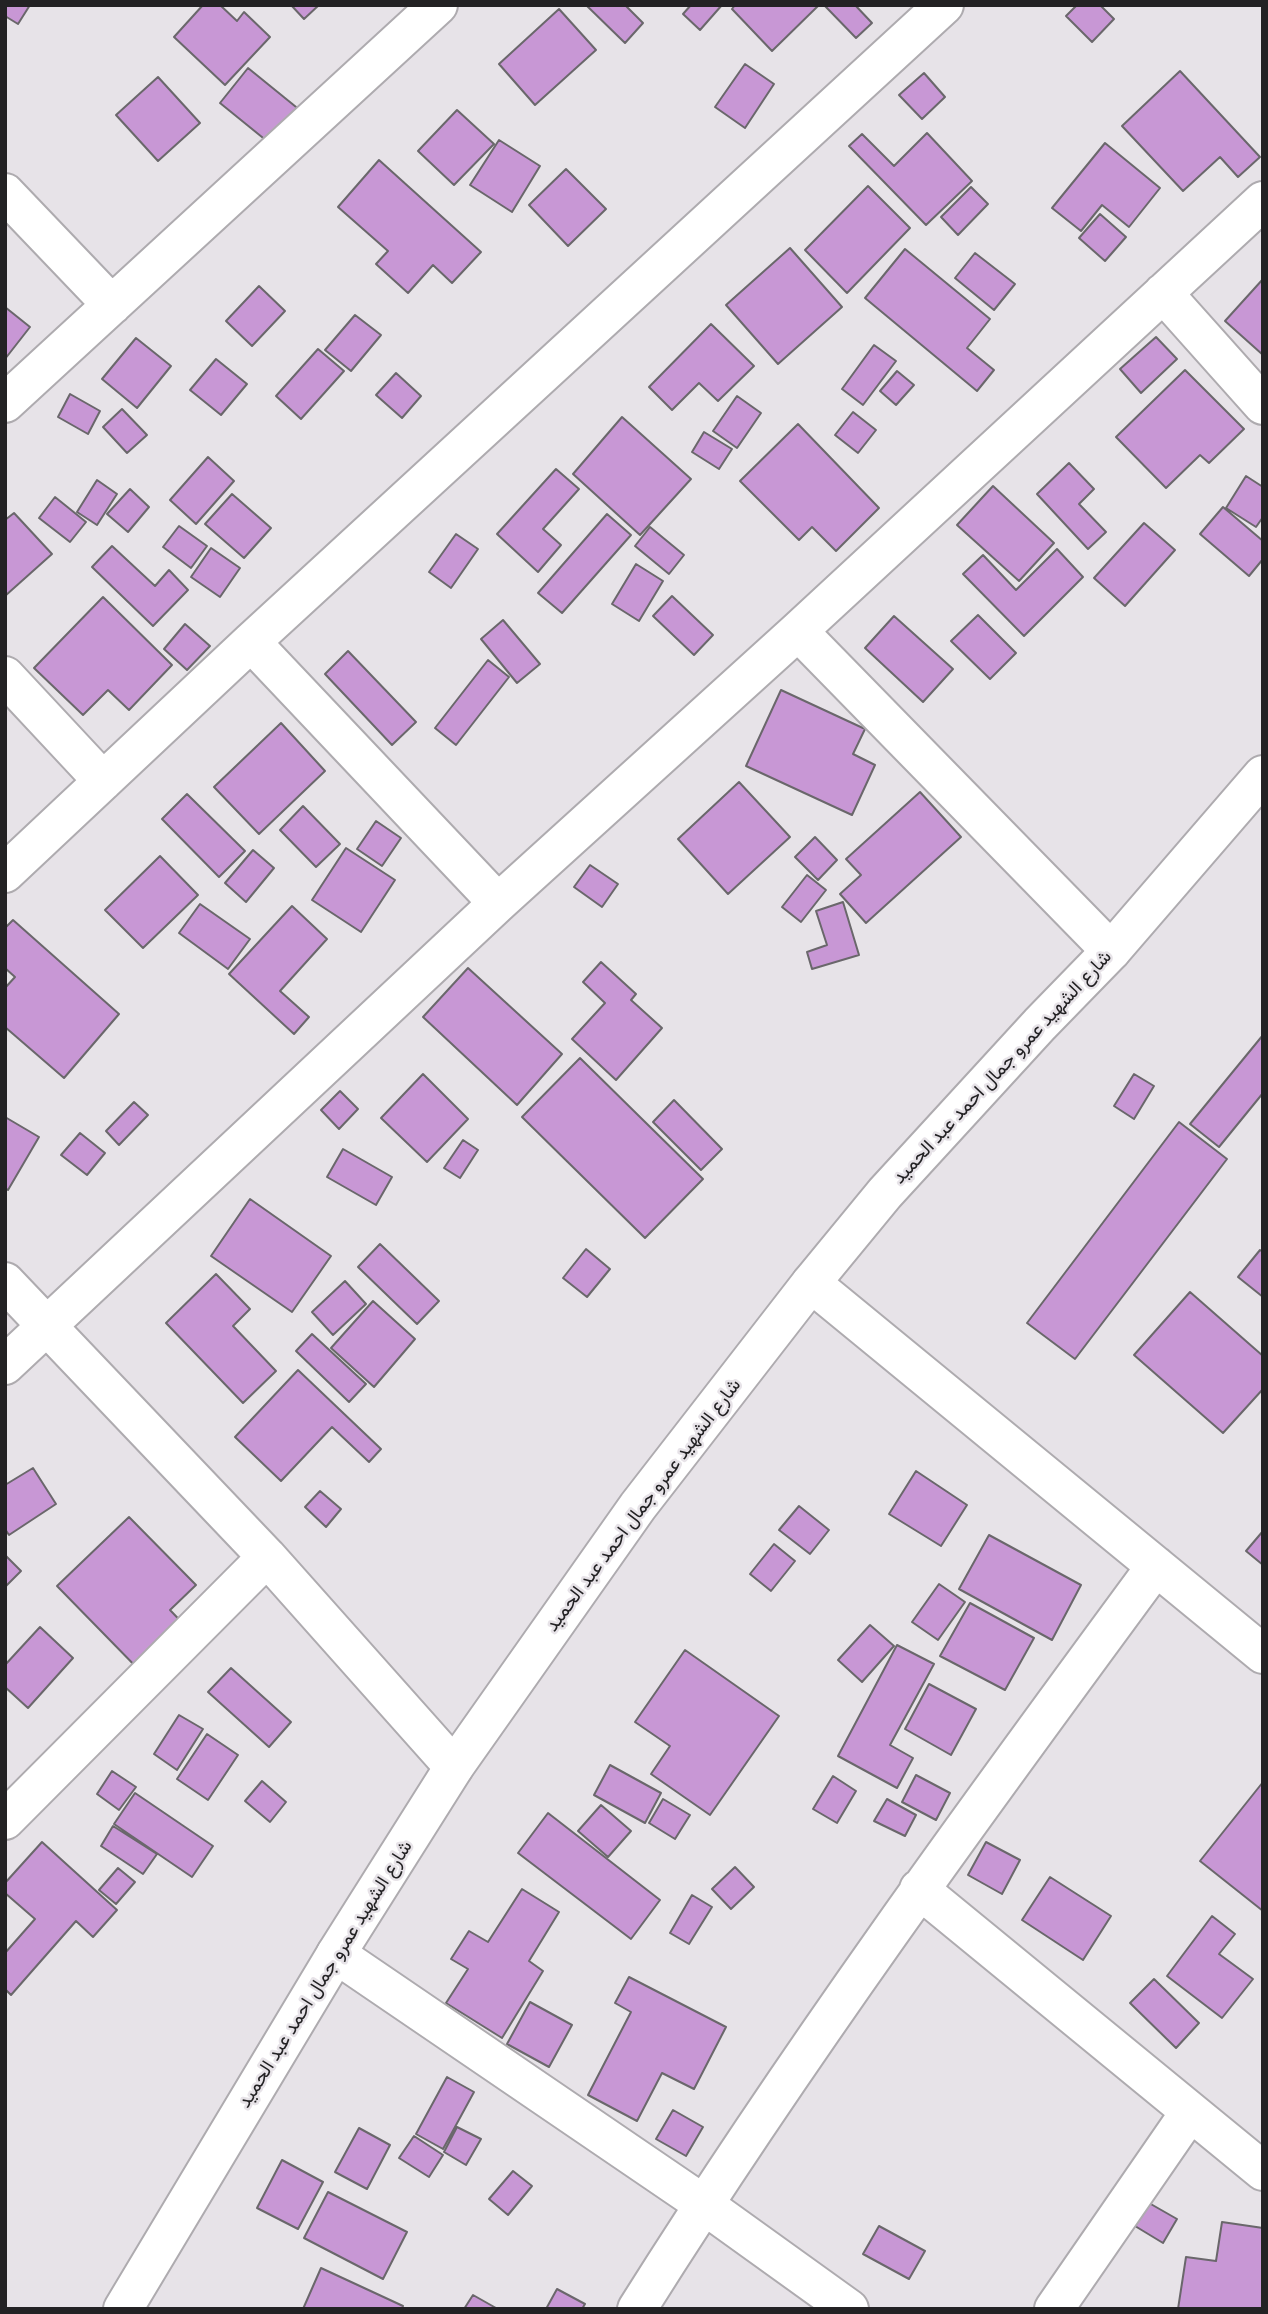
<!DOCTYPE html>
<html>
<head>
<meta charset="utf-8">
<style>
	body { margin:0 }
	#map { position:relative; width:1268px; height:2314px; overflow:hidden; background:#e7e3e8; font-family:"Public Sans",sans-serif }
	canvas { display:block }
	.frame { position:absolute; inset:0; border:7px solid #232224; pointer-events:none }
</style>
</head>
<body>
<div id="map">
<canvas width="1268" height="2314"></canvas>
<div class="frame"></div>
</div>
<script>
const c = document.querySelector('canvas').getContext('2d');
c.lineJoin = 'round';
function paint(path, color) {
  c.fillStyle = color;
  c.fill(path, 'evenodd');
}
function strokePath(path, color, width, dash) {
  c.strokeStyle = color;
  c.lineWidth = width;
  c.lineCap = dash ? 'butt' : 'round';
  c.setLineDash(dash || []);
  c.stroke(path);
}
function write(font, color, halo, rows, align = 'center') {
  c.font = font + ' "Public Sans",Vazirmatn,sans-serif';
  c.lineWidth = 5;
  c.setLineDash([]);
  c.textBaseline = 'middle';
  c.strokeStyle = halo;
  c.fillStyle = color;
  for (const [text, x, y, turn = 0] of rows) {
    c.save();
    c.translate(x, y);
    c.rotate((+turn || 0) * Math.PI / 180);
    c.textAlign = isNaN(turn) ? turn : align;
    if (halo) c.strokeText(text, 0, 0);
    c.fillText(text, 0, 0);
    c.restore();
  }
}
const building = new Path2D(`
	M5 5H30L18 24 5 16Z
	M203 5H220L237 21 244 12 270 37 225 85 174 37Z
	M291 5H319L304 19Z
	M586 5H625L643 23 625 43Z
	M691 5H722L700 30 683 14Z
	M735 5H819L772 51 732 9Z
	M855 5 872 23 856 38 825 6Z
	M1077 5H1100L1114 19 1092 42 1066 16Z
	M559 9 596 50 535 105 499 64Z
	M745 64 774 84 745 128 715 107Z
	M248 68 301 111 273 146 220 103Z
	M1180 71 1260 157 1238 177 1220 157 1183 191 1122 126Z
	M924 73 945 97 922 119 899 95Z
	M158 77 200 123 158 161 116 115Z
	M457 110 494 144 454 185 418 151Z
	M927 133 972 181 926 225 849 146 862 134 894 166Z
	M499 140 540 166 512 212 470 185Z
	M1105 143 1160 188 1129 227 1102 205 1081 231 1052 208Z
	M379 160 481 252 452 283 433 265 408 293 376 264 388 251 338 207Z
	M566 169 606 209 568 246 529 205Z
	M868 186 910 228 847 293 805 250Z
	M971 187 988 204 958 235 941 217Z
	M1100 214 1126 237 1105 261 1079 238Z
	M790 248 842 307 778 364 726 305Z
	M905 249 990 319 967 348 994 370 977 391 865 298Z
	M975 253 1015 284 994 310 955 278Z
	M1263 279V355L1225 321Z
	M259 286 285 311 252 346 226 321Z
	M5 307 30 327 5 359Z
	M355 315 381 335 351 371 325 350Z
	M711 324 754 366 718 401 699 383 672 410 649 387Z
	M1156 337 1177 359 1141 393 1120 369Z
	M136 338 171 366 137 408 102 379Z
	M874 345 896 361 863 405 842 389Z
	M318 349 344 371 301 419 276 396Z
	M216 359 247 384 221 415 190 390Z
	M1185 370 1244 429 1209 463 1200 455 1166 488 1116 437Z
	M897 371 914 385 896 405 880 391Z
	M396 373 421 396 402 418 376 395Z
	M70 394 100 411 88 434 58 417Z
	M737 396 761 413 737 448 713 431Z
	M122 409 147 435 127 453 103 427Z
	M853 412 876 430 858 453 835 435Z
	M622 417 691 479 640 535 573 474Z
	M798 424 879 508 836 551 812 527 799 540 740 481Z
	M704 432 732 449 719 469 692 452Z
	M208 457 234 481 196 524 170 500Z
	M1069 463 1094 489 1079 504 1106 532 1088 549 1037 494Z
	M556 469 579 489 543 529 561 545 538 572 497 534Z
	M1246 476 1263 487V517L1256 527 1226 508Z
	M97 480 117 494 97 525 77 512Z
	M993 486 1054 543 1019 581 957 525Z
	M130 489 149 507 128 532 107 514Z
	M232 494 271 528 244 558 205 524Z
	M55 497 86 522 70 542 39 518Z
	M1223 507 1263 541V559L1249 576 1200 534Z
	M14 513 52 554 5 596V520Z
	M607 514 631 535 562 613 538 593Z
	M1144 523 1175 550 1125 606 1094 578Z
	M179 526 207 546 191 568 163 547Z
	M650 527 684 555 669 574 635 546Z
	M456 534 478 549 451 588 429 572Z
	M112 546 155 586 169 570 188 590 153 626 92 567Z
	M211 548 240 568 220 597 191 577Z
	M1057 549 1083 577 1024 636 963 574 983 555 1016 590Z
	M636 564 663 581 639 621 612 604Z
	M672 596 713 635 694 655 653 616Z
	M103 597 172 665 129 710 108 690 83 715 34 668Z
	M978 615 1016 653 990 679 951 641Z
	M894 616 953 669 923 702 865 648Z
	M503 620 540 664 517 683 481 639Z
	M185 624 210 646 187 670 164 649Z
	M348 651 416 722 392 745 325 674Z
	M488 660 509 677 456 745 435 728Z
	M781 690 865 729 853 754 875 765 852 815 746 766Z
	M281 723 325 771 259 834 214 787Z
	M739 782 790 837 728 894 678 839Z
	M920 792 961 837 866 923 840 894 861 875 846 859Z
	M187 794 245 851 219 877 162 819Z
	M303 806 340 844 316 867 280 830Z
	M376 821 401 838 382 866 357 849Z
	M815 837 837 860 818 880 795 857Z
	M346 848 395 880 361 932 312 900Z
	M253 850 274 868 246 902 225 883Z
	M160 856 198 895 143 948 105 910Z
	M590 865 618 884 602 907 574 887Z
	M807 875 826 890 801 922 782 907Z
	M843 902 859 955 812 969 807 952 827 945 816 911Z
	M200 904 250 939 228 969 179 933Z
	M292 906 327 939 280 991 309 1017 294 1034 229 974Z
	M13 920 119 1014 64 1078 5 1027V988L15 977 5 968V928Z
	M601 962 636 994 631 1000 662 1028 616 1080 572 1039 605 1003 583 982Z
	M468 968 562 1054 517 1105 423 1017Z
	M1263 1035V1093L1219 1147 1190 1124Z
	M580 1058 703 1179 645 1238 522 1117Z
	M423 1074 468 1119 427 1162 381 1118Z
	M1134 1074 1154 1086 1134 1119 1114 1106Z
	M340 1091 358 1109 339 1129 321 1110Z
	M674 1100 722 1149 701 1170 653 1122Z
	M134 1102 148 1115 119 1145 106 1131Z
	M5 1117 39 1137 8 1190 5 1188Z
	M1179 1122 1227 1159 1075 1359 1027 1323Z
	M80 1133 105 1153 87 1175 61 1155Z
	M463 1140 478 1150 460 1178 444 1168Z
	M343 1149 392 1177 376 1205 327 1177Z
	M250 1199 331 1256 292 1312 211 1256Z
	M380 1244 439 1301 417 1324 358 1267Z
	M586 1249 610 1269 587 1297 563 1278Z
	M1260 1250 1263 1252V1297L1238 1277Z
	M216 1274 250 1309 233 1326 276 1371 243 1403 166 1323Z
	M345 1281 366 1304 333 1335 312 1312Z
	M1190 1292 1263 1356V1389L1223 1433 1134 1355Z
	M373 1301 415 1339 374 1387 331 1348Z
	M312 1334 366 1384 349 1402 296 1351Z
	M298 1370 381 1449 369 1462 332 1427 281 1481 235 1437Z
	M33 1468 56 1504 9 1535 5 1529V1485Z
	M916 1471 967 1505 941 1546 889 1514Z
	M320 1491 341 1509 326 1527 305 1507Z
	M799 1506 829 1530 810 1554 779 1530Z
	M129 1517 196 1585 170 1610 191 1632 145 1676 57 1586Z
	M1263 1531V1565L1246 1551Z
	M989 1535 1081 1585 1052 1640 959 1589Z
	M774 1544 795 1561 771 1591 750 1574Z
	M5 1555 21 1571 5 1587Z
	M939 1584 965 1602 938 1640 912 1622Z
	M970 1603 1034 1638 1005 1690 940 1656Z
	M870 1625 894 1646 862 1682 838 1660Z
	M40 1627 73 1658 28 1708 5 1687V1665Z
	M897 1645 934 1664 890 1745 913 1758 897 1788 838 1756Z
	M685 1650 779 1716 710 1815 651 1774 670 1746 635 1722Z
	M231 1668 291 1722 269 1747 208 1692Z
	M929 1684 976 1709 951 1755 905 1729Z
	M179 1715 203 1729 177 1770 154 1754Z
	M207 1734 238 1755 208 1800 177 1779Z
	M610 1765 661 1793 645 1823 594 1795Z
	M112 1771 136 1787 119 1810 97 1794Z
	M916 1775 950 1793 936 1820 902 1802Z
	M833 1776 856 1791 837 1823 813 1809Z
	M262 1781 286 1802 270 1822 245 1801Z
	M1263 1782V1911L1200 1861Z
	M135 1793 213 1846 192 1877 114 1824Z
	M663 1799 690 1815 675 1839 649 1823Z
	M887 1799 916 1815 905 1836 874 1821Z
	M601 1805 631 1831 608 1857 578 1831Z
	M548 1813 660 1900 631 1939 518 1853Z
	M113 1826 157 1854 143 1874 101 1846Z
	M42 1842 117 1910 93 1937 76 1921 11 1995 5 1989V1953L35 1919 5 1893V1883Z
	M986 1842 1020 1860 1002 1894 968 1875Z
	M735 1867 754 1887 731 1909 712 1889Z
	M118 1868 135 1882 116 1904 99 1890Z
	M1050 1877 1111 1916 1083 1960 1022 1920Z
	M522 1889 559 1912 529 1961 543 1971 502 2038 446 2003 468 1969 451 1959 469 1931 488 1942Z
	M692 1895 712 1907 689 1944 670 1933Z
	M1212 1916 1235 1934 1219 1954 1253 1979 1222 2018 1167 1976Z
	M629 1977 726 2027 694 2089 662 2073 637 2121 588 2095 631 2012 615 2003Z
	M1154 1979 1199 2023 1176 2048 1130 2003Z
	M530 2002 572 2025 549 2067 507 2044Z
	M447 2077 474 2092 443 2149 416 2134Z
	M673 2110 703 2127 686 2156 656 2139Z
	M457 2127 481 2139 466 2165 444 2152Z
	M359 2128 390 2145 367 2189 335 2172Z
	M414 2136 443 2155 429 2177 399 2158Z
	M282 2160 323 2182 298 2229 257 2208Z
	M513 2171 532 2186 508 2215 489 2199Z
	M328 2192 407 2232 383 2279 304 2238Z
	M1149 2203 1177 2219 1163 2243 1135 2226Z
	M1222 2222 1263 2228V2309H1178L1186 2257 1216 2261Z
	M879 2226 925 2251 909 2279 863 2254Z
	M321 2268 403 2306 402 2309H303Z
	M557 2289 585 2304 582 2309H546Z
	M473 2295 496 2308 495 2309H464Z`);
paint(building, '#c897d5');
strokePath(building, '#6a676b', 2);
const street = new Path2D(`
	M5 193 112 305
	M1163 293 1263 405
	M5 403 438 5
	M798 631 1111 951
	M251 642 498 903
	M5 676 103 781
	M5 873 251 642 944 5
	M5 1282 267 1557 454 1767
	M811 1283 1263 1654
	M5 1365 498 903 798 631 1263 201
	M5 1820 267 1557
	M919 1889 1263 2171
	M336 1954 703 2204 849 2309
	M637 2309C798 2053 977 1809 1156 1566
	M1054 2309 1190 2112`);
const secondary = new Path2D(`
	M123 2309 336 1954 454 1767 638 1506 811 1283 885 1193 1040 1024 1111 951 1263 775`);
strokePath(street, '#aeabaf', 42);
strokePath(secondary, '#aeabaf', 42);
strokePath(street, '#fff', 38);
strokePath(secondary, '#fff', 38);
write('19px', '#232224', '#e7e3e8', [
	["شارع الشهيد عمرو جمال احمد عبد الحميد",1002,1067,-47],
	["شارع الشهيد عمرو جمال احمد عبد الحميد",643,1505,-53],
	["شارع الشهيد عمرو جمال احمد عبد الحميد",325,1974,-58]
]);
</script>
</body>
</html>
